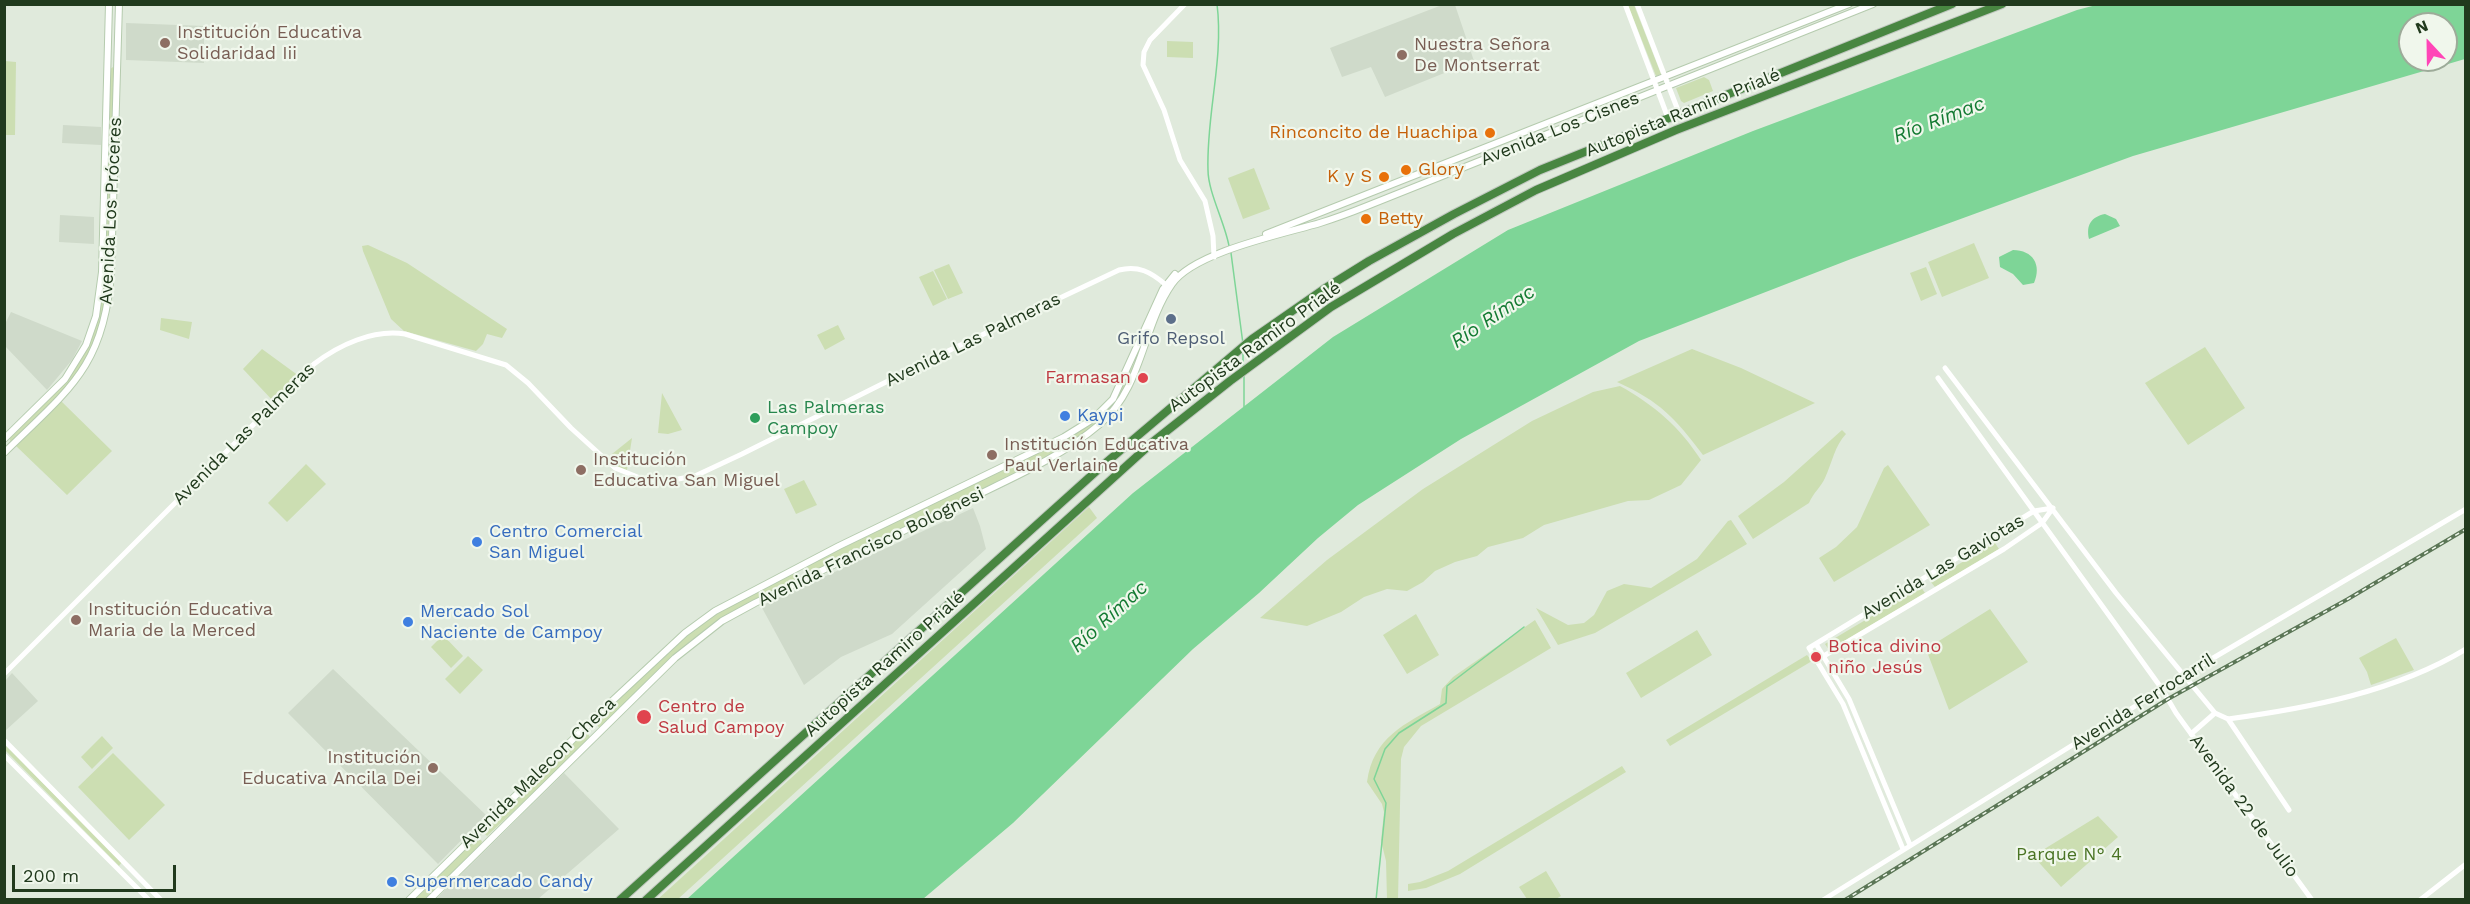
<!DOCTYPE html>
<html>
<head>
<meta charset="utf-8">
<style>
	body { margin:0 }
	#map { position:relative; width:2470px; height:904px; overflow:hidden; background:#e0eadc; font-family:"Work Sans",sans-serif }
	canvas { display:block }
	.frame { position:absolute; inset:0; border:6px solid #213a1d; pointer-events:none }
	.north { position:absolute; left:2398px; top:12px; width:60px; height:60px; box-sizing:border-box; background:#f0f7ec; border:2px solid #9dab99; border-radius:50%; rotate:338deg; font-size:16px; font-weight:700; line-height:24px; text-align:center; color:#213a1d }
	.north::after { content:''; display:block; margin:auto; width:21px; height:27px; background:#ff45b7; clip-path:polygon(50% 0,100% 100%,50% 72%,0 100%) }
	.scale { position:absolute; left:12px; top:865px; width:164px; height:27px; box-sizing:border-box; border:3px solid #213a1d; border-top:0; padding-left:8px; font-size:18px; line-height:21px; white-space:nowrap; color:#213a1d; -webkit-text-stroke:4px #f0f7ec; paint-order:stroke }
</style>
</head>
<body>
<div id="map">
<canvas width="2470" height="904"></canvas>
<div class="frame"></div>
<div class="north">N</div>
<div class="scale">200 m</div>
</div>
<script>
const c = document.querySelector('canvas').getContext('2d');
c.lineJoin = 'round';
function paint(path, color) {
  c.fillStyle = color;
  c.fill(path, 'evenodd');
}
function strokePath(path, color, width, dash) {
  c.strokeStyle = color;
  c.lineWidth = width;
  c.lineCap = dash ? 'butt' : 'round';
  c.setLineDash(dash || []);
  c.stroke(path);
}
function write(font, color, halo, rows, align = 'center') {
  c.font = font + ' "Work Sans",sans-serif';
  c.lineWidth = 4.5;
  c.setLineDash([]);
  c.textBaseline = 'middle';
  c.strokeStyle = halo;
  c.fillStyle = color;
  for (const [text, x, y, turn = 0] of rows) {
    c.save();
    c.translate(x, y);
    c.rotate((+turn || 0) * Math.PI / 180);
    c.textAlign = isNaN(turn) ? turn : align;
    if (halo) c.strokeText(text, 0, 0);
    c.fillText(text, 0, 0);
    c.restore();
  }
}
paint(new Path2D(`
	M1442 5H1455L1474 61 1385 97 1371 67 1342 77 1330 48Z
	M126 23 204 26V63L126 60Z
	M63 125 101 127V145L62 143Z
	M60 215 94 217V244L59 242Z
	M11 312 82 341 72 360 47 390 5 346V324Z
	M973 508 980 526 986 549 892 634 841 657 804 685 761 606Z
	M333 669 486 815 438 864 288 713Z
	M12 673 38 701 5 731V681Z
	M564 773 619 829 538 899H436Z`), '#cfdaca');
paint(new Path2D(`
	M1628 5H1634L1661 74 1656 76Z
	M1167 41 1193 42V58L1167 57Z
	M5 61 16 62 15 135H5Z
	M113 67 115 69 109 267 105 269 110 69Z
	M1704 77 1709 80 1713 91 1684 103 1681 101 1676 88Z
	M1254 168 1270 209 1243 219 1228 178Z
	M1974 243 1989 278 1942 297 1928 262Z
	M368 245 407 263 507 329 502 338 487 334 483 344 476 351 404 331 391 319 363 251 362 246Z
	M949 264 963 293 948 299 934 270Z
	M1926 267 1937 294 1921 301 1910 273Z
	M933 271 947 299 933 306 919 277Z
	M105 274H108C106 335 84 371 41 413 32 423 22 434 11 442L9 438 65 382 86 348Z
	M161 318 192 322 189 339 160 330Z
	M838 325 845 339 825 350 817 335Z
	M2205 347 2245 408 2188 445 2145 383Z
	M262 349 299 376 274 402 243 369Z
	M1692 349 1741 368 1815 403 1703 455C1675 418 1661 402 1617 382Z
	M1139 354 1135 368 1115 405 1102 420 1049 457 807 574 806 566 1072 436C1113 409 1116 396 1139 354Z
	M1620 386C1654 405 1680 427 1701 460L1681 485 1649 500 1628 501 1544 525 1523 538 1488 547 1477 556 1455 562 1435 571 1423 582 1407 591 1387 589 1364 597 1341 612 1307 626 1260 618 1327 560 1423 489 1532 421 1593 392Z
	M662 393 682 430 668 434 658 433Z
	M61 401 112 451 67 495 15 445Z
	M1842 430 1846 434C1835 445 1832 463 1825 478 1821 487 1813 493 1809 503L1753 539 1738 516 1784 482Z
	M632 438 627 470 615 466 607 458Z
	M306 464 326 484 287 522 268 503Z
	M1888 465 1930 525 1834 582 1819 558 1836 547 1857 527 1884 468Z
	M804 480 817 505 796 514 784 489Z
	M1089 507 1097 518 678 899H658Z
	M1731 520 1747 544 1595 633 1558 645 1536 608 1568 625 1584 623 1594 615 1607 591 1624 584 1651 588 1697 559 1728 521Z
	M1995 543 1999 549 1935 587 1930 581Z
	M793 572 798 577 796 580 710 627 688 643 600 729 595 722C627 690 659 654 696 627 726 606 760 589 793 572Z
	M1921 587 1925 593 1829 650 1825 644Z
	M1990 609 2028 662 1949 710 1926 649Z
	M1416 614 1439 655 1407 674 1383 635Z
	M1535 620 1551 648 1421 726 1404 747 1401 759 1398 899H1387L1386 861 1381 841 1384 812 1382 804 1367 782C1373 737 1405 724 1440 704L1442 689 1453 677Z
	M1697 630 1712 655 1641 698 1626 673Z
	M443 635 463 656 451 668 431 647Z
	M2396 638 2414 670 2371 685 2367 672 2359 658Z
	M1807 655 1812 661 1670 746 1666 740Z
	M468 656 483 670 460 694 445 679Z
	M586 730 591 739 487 836 483 832 484 829Z
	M102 736 113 748 92 769 81 757Z
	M4 744 122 862 119 866 5 750Z
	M113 753 165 805 129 840 78 787Z
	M1622 766 1626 772 1460 874 1426 888 1408 891V884L1420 882 1448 871Z
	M2098 816 2118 837 2061 887 2033 856Z
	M476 837 482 841 481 845 425 899 412 900Z
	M1546 871 1561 896 1556 899H1527L1519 887Z`), '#ccdeb2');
paint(new Path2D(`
	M2100 4 2465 5V59L2133 156 1851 259 1639 341 1461 439 1358 505 1318 538 1259 593 1193 649 1013 823 923 899H687L1133 493 1333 337 1508 230 1753 131 2077 10ZM2410 24H2446V60H2410Z
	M2105 214 2116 219 2120 226 2089 239C2086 225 2091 217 2105 214Z
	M2013 250C2033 250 2042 265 2034 283L2023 285 2013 274 2000 267 1999 257Z`), '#7ed597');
strokePath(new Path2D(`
	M1217 4C1224 60 1206 115 1208 170 1208 192 1225 223 1229 246
	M1231 253 1243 344
	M1243 351V368
	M1244 375V407
	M1376 900 1386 803 1374 779 1385 749 1399 733 1446 703 1447 686 1524 627`), '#7ed597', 1.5);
const secondary = new Path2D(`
	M1266 234 1849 4
	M4 439 65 379 86 345 96 316 102 272 109 4
	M4 453C68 390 105 367 111 271L119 4
	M409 900 611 702 685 633 715 611 839 546 1064 437 1093 419 1113 399 1163 289 1175 274
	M429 900 675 658 722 621 755 603C823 570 891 537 959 504 1007 480 1059 459 1100 424 1143 387 1142 327 1172 284 1194 252 1283 234 1320 223 1336 218 1352 212 1367 206L1873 4`);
const trunk = new Path2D(`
	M620 900 1102 466 1252 339 1324 289 1369 261 1454 214 1540 170 1952 4
	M646 900 1154 441 1230 381 1331 307 1453 234 1536 190 1676 130 2002 4`);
strokePath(secondary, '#b5cbae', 8);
strokePath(trunk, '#c1c8c0', 10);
strokePath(new Path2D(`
	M1185 4 1150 40 1144 52 1143 65 1164 110 1180 160 1205 201 1213 236 1214 257
	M1625 4 1668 118
	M1637 4 1679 113
	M1945 368 2116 593 2215 713 2228 719C2309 708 2395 692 2466 649
	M1938 378 2162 689 2176 713 2312 900
	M1816 644 1849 699 1910 845
	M1817 660 2004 549 2042 523 2053 508
	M4 674 314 364C339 345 373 329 405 334L506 365 528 383 571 428 615 468 640 478 667 481 695 476 742 454 948 351 1119 270C1138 265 1151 272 1166 285
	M2228 719 2289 810
	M2191 734 2215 713
	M4 740 161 900
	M4 755 149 900
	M1903 849 1843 704 1809 648 2034 511 2053 508
	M1823 900 2203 664 2466 509
	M2420 900 2466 864`), '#fff', 5);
strokePath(secondary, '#fff', 6);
strokePath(trunk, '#488641', 8);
const rail = new Path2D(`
	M1845 900 2168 699 2348 599 2466 529`);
strokePath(rail, '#5b7656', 4);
strokePath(rail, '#f0f7ec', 1.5, [4.5]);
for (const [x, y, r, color] of [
	[165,43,6,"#8d6e63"],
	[1402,55,6,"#8d6e63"],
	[1490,133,6,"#e8710a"],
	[1406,170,6,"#e8710a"],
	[1384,177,6,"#e8710a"],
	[1366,219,6,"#e8710a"],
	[1171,319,6,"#5c6f8a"],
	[1143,378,6,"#e0444e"],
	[1065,416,6,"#3f7fe0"],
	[755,418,6,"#2e9e5b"],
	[992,455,6,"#8d6e63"],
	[581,470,6,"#8d6e63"],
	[477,542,6,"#3f7fe0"],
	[76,620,6,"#8d6e63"],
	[408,622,6,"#3f7fe0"],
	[1816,657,6,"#e0444e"],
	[644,717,8,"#e0444e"],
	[433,768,6,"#8d6e63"],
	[392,882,6,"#3f7fe0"]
]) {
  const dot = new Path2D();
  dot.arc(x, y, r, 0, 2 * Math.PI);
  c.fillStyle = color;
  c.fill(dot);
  strokePath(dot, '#f0f7ec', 2);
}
write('18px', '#785e54', '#f0f7ec', [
	["Institución Educativa",177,33],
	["Solidaridad Iii",177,54],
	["Nuestra Señora",1414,45],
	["De Montserrat",1414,66],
	["Institución Educativa",1004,445],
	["Paul Verlaine",1004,466],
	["Institución",593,460],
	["Educativa San Miguel",593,481],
	["Institución Educativa",88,610],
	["Maria de la Merced",88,631],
	["Institución",421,758,"right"],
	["Educativa Ancila Dei",421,779,"right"]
], 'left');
write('18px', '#213a1d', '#f0f7ec', [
	["Autopista Ramiro Prialé",1683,113,-22],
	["Avenida Los Cisnes",1560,129,-22],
	["Avenida Los Próceres",111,211,-87],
	["Avenida Las Palmeras",973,340,-26],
	["Autopista Ramiro Prialé",1255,347,-36],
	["Avenida Las Palmeras",244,434,-45],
	["Avenida Francisco Bolognesi",871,547,-26],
	["Avenida Las Gaviotas",1943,567,-31],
	["Autopista Ramiro Prialé",885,664,-42],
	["Avenida Ferrocarril",2143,702,-32],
	["Avenida Malecon Checa",538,773,-44],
	["Avenida 22 de Julio",2244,806,54]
]);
write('18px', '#c56008', '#f0f7ec', [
	["Rinconcito de Huachipa",1478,133],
	["Glory",1418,170,"left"],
	["K y S",1372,177],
	["Betty",1378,219,"left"]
], 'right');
write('18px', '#4e5e75', '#f0f7ec', [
	["Grifo Repsol",1171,339]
]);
write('18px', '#be3a42', '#f0f7ec', [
	["Farmasan",1131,378,"right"],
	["Botica divino",1828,647],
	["niño Jesús",1828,668],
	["Centro de",658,707],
	["Salud Campoy",658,728]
], 'left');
write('18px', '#27864d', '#f0f7ec', [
	["Las Palmeras",767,408],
	["Campoy",767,429]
], 'left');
write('18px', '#366cbe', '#f0f7ec', [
	["Kaypi",1077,416],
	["Centro Comercial",489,532],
	["San Miguel",489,553],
	["Mercado Sol",420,612],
	["Naciente de Campoy",420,633],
	["Supermercado Candy",404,882]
], 'left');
write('18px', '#4a7424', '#f0f7ec', [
	["Parque N° 4",2069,855]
]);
write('italic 20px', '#137a32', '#f0f7ec', [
	["Río Rímac",1939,120,-21],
	["Río Rímac",1493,317,-34],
	["Río Rímac",1109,617,-42]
]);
</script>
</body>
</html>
